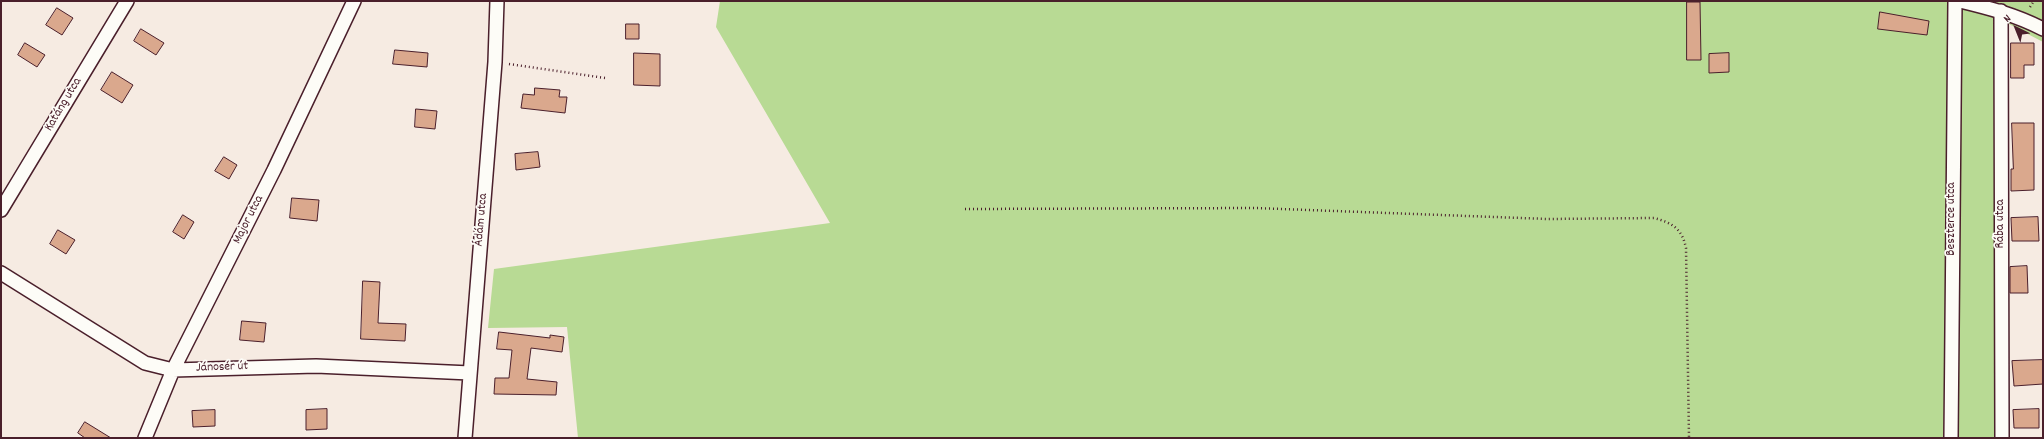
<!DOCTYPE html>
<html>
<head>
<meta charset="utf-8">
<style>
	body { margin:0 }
	#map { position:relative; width:2044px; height:439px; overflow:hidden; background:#f6ebe2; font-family:Dekko,sans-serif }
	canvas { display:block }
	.frame { position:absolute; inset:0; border:2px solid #4a1f2b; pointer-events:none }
	.north { position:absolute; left:1996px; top:8px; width:40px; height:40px; -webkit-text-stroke:3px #fdfcf7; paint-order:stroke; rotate:317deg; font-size:11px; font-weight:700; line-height:16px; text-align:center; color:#4a1f2b }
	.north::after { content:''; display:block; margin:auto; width:14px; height:18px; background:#4a1f2b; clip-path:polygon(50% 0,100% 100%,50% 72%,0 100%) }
</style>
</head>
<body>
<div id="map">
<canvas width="2044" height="439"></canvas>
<div class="frame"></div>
<div class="north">N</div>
</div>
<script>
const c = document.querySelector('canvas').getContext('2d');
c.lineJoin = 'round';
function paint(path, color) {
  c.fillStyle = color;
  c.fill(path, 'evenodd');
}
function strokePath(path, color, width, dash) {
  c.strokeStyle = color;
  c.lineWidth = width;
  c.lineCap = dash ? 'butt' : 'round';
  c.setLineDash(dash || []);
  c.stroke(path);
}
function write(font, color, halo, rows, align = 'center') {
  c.font = font + ' Dekko,sans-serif';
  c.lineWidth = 3.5;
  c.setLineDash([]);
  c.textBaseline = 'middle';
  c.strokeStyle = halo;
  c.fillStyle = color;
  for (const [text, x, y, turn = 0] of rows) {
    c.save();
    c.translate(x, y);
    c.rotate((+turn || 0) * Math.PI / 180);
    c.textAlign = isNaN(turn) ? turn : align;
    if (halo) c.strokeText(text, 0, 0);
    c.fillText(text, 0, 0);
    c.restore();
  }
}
paint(new Path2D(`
	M720 1H2043V42L2007 23 2009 438H578L567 327 488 328 494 269 830 223 716 27Z`), '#b8da94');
const building = new Path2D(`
	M1687 2H1700L1701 60H1687Z
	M57 8 73 18 62 35 46 25Z
	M1880 12 1929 21 1927 35 1878 29Z
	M626 24H639V39H626Z
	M141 29 164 43 156 55 134 41Z
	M25 43 45 55 37 67 18 55Z
	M2011 43H2034V65H2024V78H2011Z
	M395 50 428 53 427 67 393 64Z
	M634 53 660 54V86L634 85Z
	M1729 53V72L1709 73V54Z
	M112 72 133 85 122 103 101 90Z
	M535 88 560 90 559 97H567L565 113 521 108 523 94 534 95Z
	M416 109 437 111 435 129 415 127Z
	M2012 123H2034V190L2011 191V169H2013Z
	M538 152 540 167 516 170 515 154Z
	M224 157 237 165 229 179 215 171Z
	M292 198 319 200 317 221 290 218Z
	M183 215 194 222 184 239 173 232Z
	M2038 217 2039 241H2012L2011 218Z
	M58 230 75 240 66 254 50 244Z
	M2027 266 2028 293H2010V267Z
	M363 281 380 282 378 323 406 324 405 341 361 339Z
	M242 321 266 323 264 342 240 340Z
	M499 332 550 338V335L564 337 562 352 531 348 527 379 557 382 556 395 494 394 495 378H509L512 350 497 349Z
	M2043 360V384L2014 386 2012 361Z
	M327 409V429L306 430V410Z
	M2039 409V428H2014L2013 410Z
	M215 410V426L193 427 192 411Z
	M85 422 111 438H85L78 433Z`);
paint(building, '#daa88d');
strokePath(building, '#4a1f2b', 1);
const street = new Path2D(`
	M1960 1C1989 8 2016 15 2043 29
	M2001 11 2002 438
	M1 210 127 1
	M1 273 145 363 173 370 316 366 470 373
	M145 438 173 370 274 170 354 1
	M465 438 495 62 497 1
	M1951 438 1955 1`);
strokePath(street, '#4a1f2b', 16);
strokePath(new Path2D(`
	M2030 7 2034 1
	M509 64 605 78
	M965 209 1255 208 1548 219 1654 218C1673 223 1682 229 1686 248L1689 438`), '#4a1f2b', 2.5, [1, 3]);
strokePath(street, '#fdfcf7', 13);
write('13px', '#4a1f2b', '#fdfcf7', [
	["Katáng utca",64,105,-59],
	["Beszterce utca",1952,219,-90],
	["Major utca",249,220,-63],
	["Ádám utca",482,220,-85],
	["Rába utca",2001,224,-90],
	["Jánosér út",222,368,-2]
]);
</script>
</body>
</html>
